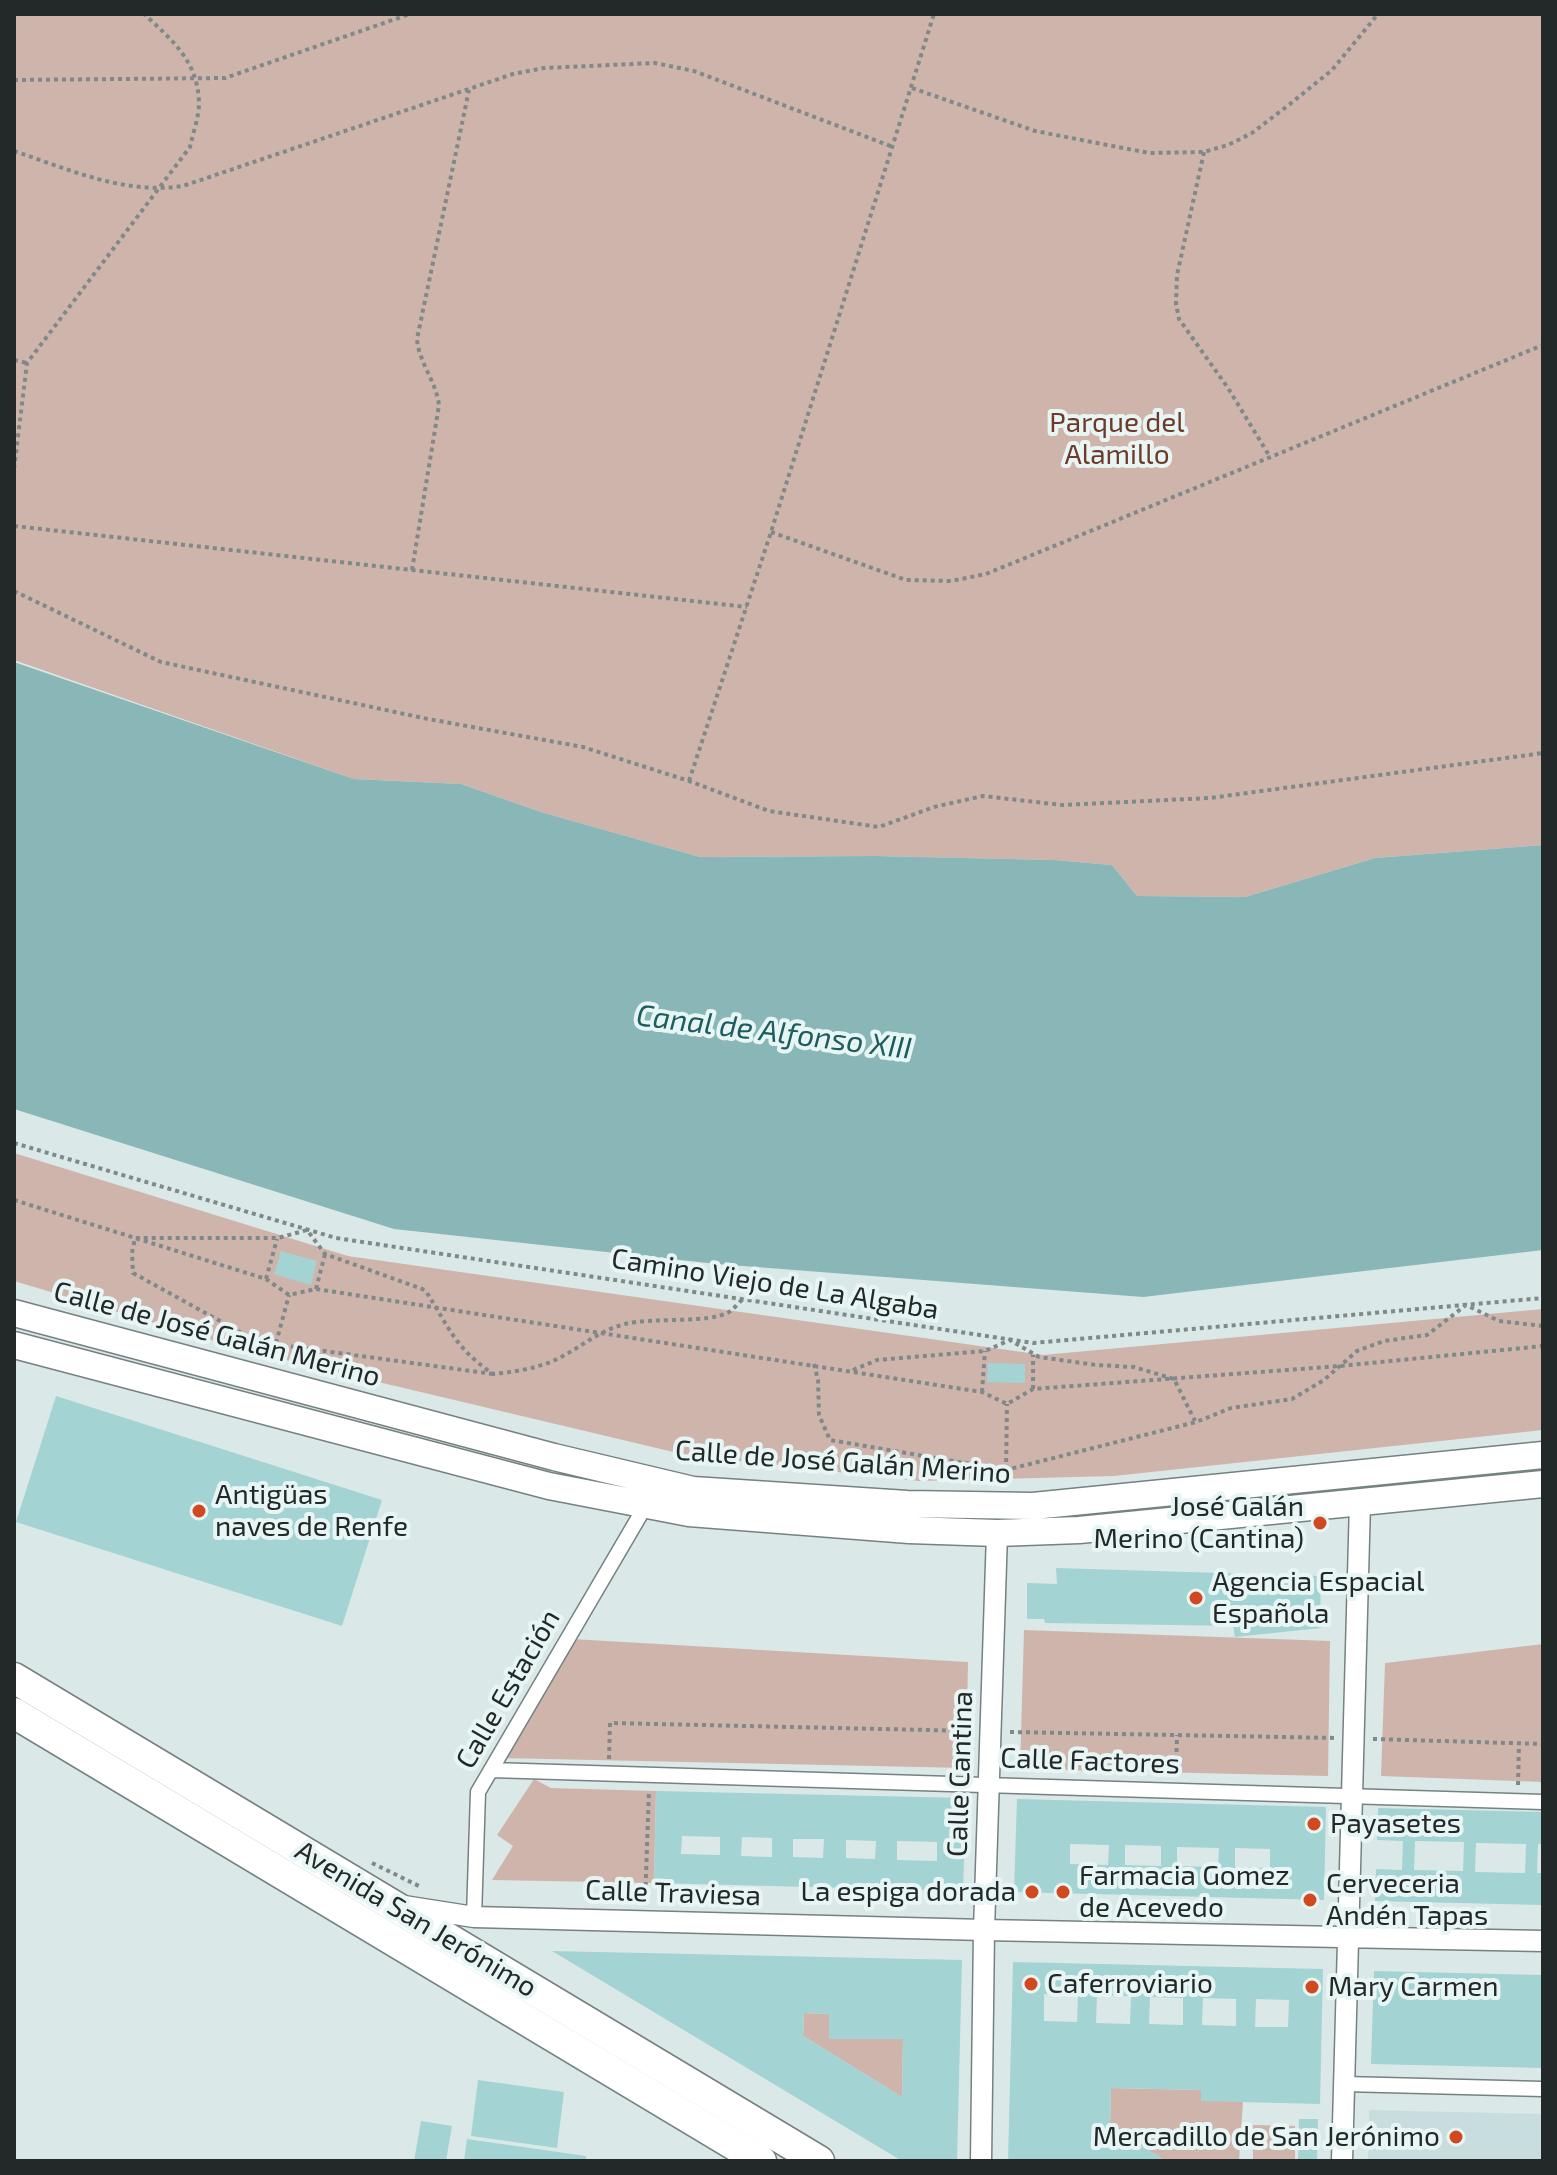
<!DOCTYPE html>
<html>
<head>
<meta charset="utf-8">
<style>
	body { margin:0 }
	#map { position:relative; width:1557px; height:2175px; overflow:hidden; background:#dbe8e8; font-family:"Exo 2",sans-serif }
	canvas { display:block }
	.frame { position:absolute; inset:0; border:16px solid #232828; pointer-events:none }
</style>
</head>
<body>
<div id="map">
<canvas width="1557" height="2175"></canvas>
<div class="frame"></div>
</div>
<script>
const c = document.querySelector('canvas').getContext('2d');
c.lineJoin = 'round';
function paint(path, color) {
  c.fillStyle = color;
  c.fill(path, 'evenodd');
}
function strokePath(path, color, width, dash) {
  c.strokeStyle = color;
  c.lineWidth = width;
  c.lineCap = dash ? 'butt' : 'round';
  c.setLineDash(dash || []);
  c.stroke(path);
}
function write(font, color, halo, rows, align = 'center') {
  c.font = font + ' "Exo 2",sans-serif';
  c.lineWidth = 8;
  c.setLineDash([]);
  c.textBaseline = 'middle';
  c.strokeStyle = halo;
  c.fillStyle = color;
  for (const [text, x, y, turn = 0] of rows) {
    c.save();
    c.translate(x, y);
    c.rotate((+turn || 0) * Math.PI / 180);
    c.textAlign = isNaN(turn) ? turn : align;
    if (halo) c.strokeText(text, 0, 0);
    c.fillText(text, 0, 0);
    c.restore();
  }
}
paint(new Path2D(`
	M1369 2110 1543 2114V2161H1368Z`), '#c8dede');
paint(new Path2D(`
	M14 14H1543V845L1375 858 1245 897 1137 896 1112 865 1054 860 876 856 700 857 541 812 461 784 354 779 14 660Z
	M14 1153 348 1256 1043 1355 1543 1309V1430L1114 1476 919 1481 686 1455 248 1351 14 1281Z
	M1024 1630 1330 1641 1328 1776 1020 1769Z
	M572 1639 968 1662 966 1768 500 1758Z
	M1543 1644V1782L1381 1776 1385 1663Z
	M534 1779 551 1788 656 1791 654 1883 492 1880 513 1846 497 1835Z
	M804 2013 829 2014 903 2039 902 2097 803 2036Z
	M1111 2088 1201 2090 1243 2102 1239 2161H1166L1110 2127Z
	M1253 2125 1295 2126V2161H1253Z`), '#cfb4ac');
paint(new Path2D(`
	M14 662 354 779 461 784 541 812 700 857 876 856 1054 860 1112 865 1137 896 1245 897 1375 858 1543 845V1250L1143 1297 717 1264 394 1229 14 1109Z`), '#89b7b7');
paint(new Path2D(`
	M281 1251 317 1261 311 1285 274 1274Z
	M988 1363 1025 1364V1383L987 1382Z
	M56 1396 382 1500 342 1626 16 1522Z
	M1056 1568 1320 1576 1321 1628 1235 1637 1233 1626 1045 1623 1044 1619H1027V1583L1057 1584Z
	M656 1791 966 1798 963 1891 654 1883ZM682 1836 720 1837V1855L681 1854ZM742 1837 772 1838V1857L741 1856ZM793 1839H824L823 1858 793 1857ZM846 1840 876 1841 875 1859 846 1858ZM897 1841 937 1842V1861L897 1860Z
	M1017 1799 1326 1807 1324 1900 1014 1892ZM1070 1844 1109 1845 1108 1865 1070 1864ZM1125 1845 1161 1846V1866L1125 1865ZM1177 1847 1219 1848 1218 1867 1177 1866ZM1235 1848 1270 1849V1868L1235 1867Z
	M1378 1808 1543 1812V1844H1538L1537 1873H1543V1905L1375 1901 1376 1869 1402 1870 1403 1841 1377 1840ZM1415 1841 1464 1842 1463 1871 1414 1870ZM1476 1843 1526 1844 1525 1873 1475 1872Z
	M552 1951 962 1960 957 2161H902ZM804 2013 829 2014V2039H903L902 2097 803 2036Z
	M1013 1962 1323 1969 1320 2104 1201 2101V2090L1111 2088 1110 2127 1166 2161H1008ZM1044 1994 1078 1995 1077 2022 1044 2021ZM1097 1995 1131 1996 1130 2024 1096 2023ZM1150 1997 1183 1998V2025L1149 2024ZM1203 1998 1236 1999V2026L1202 2025ZM1256 1999 1289 2000 1288 2027H1255Z
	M1374 1971 1543 1975V2068L1371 2064Z
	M478 2080 564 2092 557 2148 471 2136Z
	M1299 2119H1318L1317 2161H1298Z
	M421 2121 452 2126 446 2161H414Z
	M467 2139 586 2156V2161H464Z`), '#a4d3d3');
const pedestrian = new Path2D(`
	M491 1770 1543 1802
	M474 1917 478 1792 646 1505
	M1344 2084 1543 2089`);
const minor = new Path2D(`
	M404 1906 474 1917 984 1930 1543 1941
	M981 2161 984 1930 997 1533
	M1342 2161 1360 1502`);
const secondary = new Path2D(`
	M14 1313 554 1457 693 1490 907 1504 1033 1506 1543 1455
	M14 1345 549 1486 689 1513 909 1530 997 1533 1079 1530 1543 1484`);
const primary = new Path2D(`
	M14 1678 819 2161
	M14 1713 761 2161`);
strokePath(pedestrian, '#768181', 17);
strokePath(minor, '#768181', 23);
strokePath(secondary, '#768181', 29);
strokePath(primary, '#768181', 33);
strokePath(new Path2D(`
	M14 80 225 78 410 14
	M912 88 1035 131 1149 153 1204 152 1228 145 1252 133 1290 104 1332 70 1378 14
	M14 151C68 169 124 195 183 186L513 74 544 68 655 63 694 71 893 147
	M1204 152 1177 275 1176 304 1179 319 1228 388 1270 457
	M14 360 27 363
	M14 469 27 363 190 147C193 133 199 117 199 103 198 61 172 40 144 14
	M14 526 747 607
	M771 532 906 580 951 581 986 574 1543 345
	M412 570 439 405C436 381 419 363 417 339L469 90
	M14 591 161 662 428 719 583 747 689 781 769 811 879 827 934 807 983 796 1062 805 1210 798 1543 753
	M689 781 771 532 934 14
	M14 1143 336 1238 1033 1343 1543 1298
	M14 1200 266 1279 289 1295 316 1289 982 1392 1007 1404 1033 1389 1340 1366 1543 1346
	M266 1279 277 1239
	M316 1289 325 1254
	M276 1343 289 1295
	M814 1364 818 1380 819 1415 830 1440 1006 1470 1196 1422 1231 1408 1292 1399 1324 1380 1357 1351 1384 1341 1427 1335 1466 1305 1499 1321 1543 1326
	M853 1370 877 1360 985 1351 1010 1340 1039 1357 1096 1365 1134 1367 1174 1379 1195 1421
	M493 1374 258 1342 133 1273 132 1253 135 1238H278L307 1230 325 1254 425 1290C450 1328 453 1346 493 1374 513 1372 534 1369 553 1361 578 1350 595 1332 625 1324 652 1317 708 1324 729 1312 734 1309 738 1303 743 1299
	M1033 1389V1355
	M982 1392 985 1351
	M1006 1470 1007 1404
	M1010 1732 1337 1738
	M1373 1739 1543 1744
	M609 1759 610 1723 973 1731
	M1176 1776 1177 1735
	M1518 1785 1519 1743
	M372 1863 421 1887
	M645 1902 649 1791`), '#808989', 4, [4, 4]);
strokePath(pedestrian, '#fff', 14);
strokePath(minor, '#fff', 20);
strokePath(secondary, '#fff', 26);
strokePath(primary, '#fff', 30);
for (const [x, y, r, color] of [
	[199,1511,8,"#d14920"],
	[1320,1523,8,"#d14920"],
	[1196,1598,8,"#d14920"],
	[1314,1824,8,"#d14920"],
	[1032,1892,8,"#d14920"],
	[1063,1892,8,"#d14920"],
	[1310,1900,8,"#d14920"],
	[1031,1984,8,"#d14920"],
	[1312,1987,8,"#d14920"],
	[1456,2137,8,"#d14920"]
]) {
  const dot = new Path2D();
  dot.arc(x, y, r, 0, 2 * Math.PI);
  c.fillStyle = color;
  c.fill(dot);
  strokePath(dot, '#e8f5f5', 3);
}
write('28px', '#6e392a', '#e8f5f5', [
	["Parque del",1117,423],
	["Alamillo",1117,455]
]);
write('28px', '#232828', '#e8f5f5', [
	["Camino Viejo de La Algaba",775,1284,9],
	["Calle de José Galán Merino",217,1334,15],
	["Calle de José Galán Merino",843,1462,4],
	["Calle Estación",508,1689,-60],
	["Calle Factores",1090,1761,2],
	["Calle Cantina",960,1774,-88],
	["Calle Traviesa",673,1893,2],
	["Avenida San Jerónimo",416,1919,31]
]);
write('28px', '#232828', '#e8f5f5', [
	["Antigüas",215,1495],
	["naves de Renfe",215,1527],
	["José Galán",1304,1507,"right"],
	["Merino (Cantina)",1304,1539,"right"],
	["Agencia Espacial",1212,1582],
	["Española",1212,1614],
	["Payasetes",1330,1824],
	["Farmacia Gomez",1079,1876],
	["de Acevedo",1079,1908],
	["Cerveceria",1326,1884],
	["Andén Tapas",1326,1916],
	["La espiga dorada",1016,1892,"right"],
	["Caferroviario",1047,1984],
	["Mary Carmen",1328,1987],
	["Mercadillo de San Jerónimo",1440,2137,"right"]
], 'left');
write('italic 30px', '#1d5d5e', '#e8f5f5', [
	["Canal de Alfonso XIII",774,1032,7]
]);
</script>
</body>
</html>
